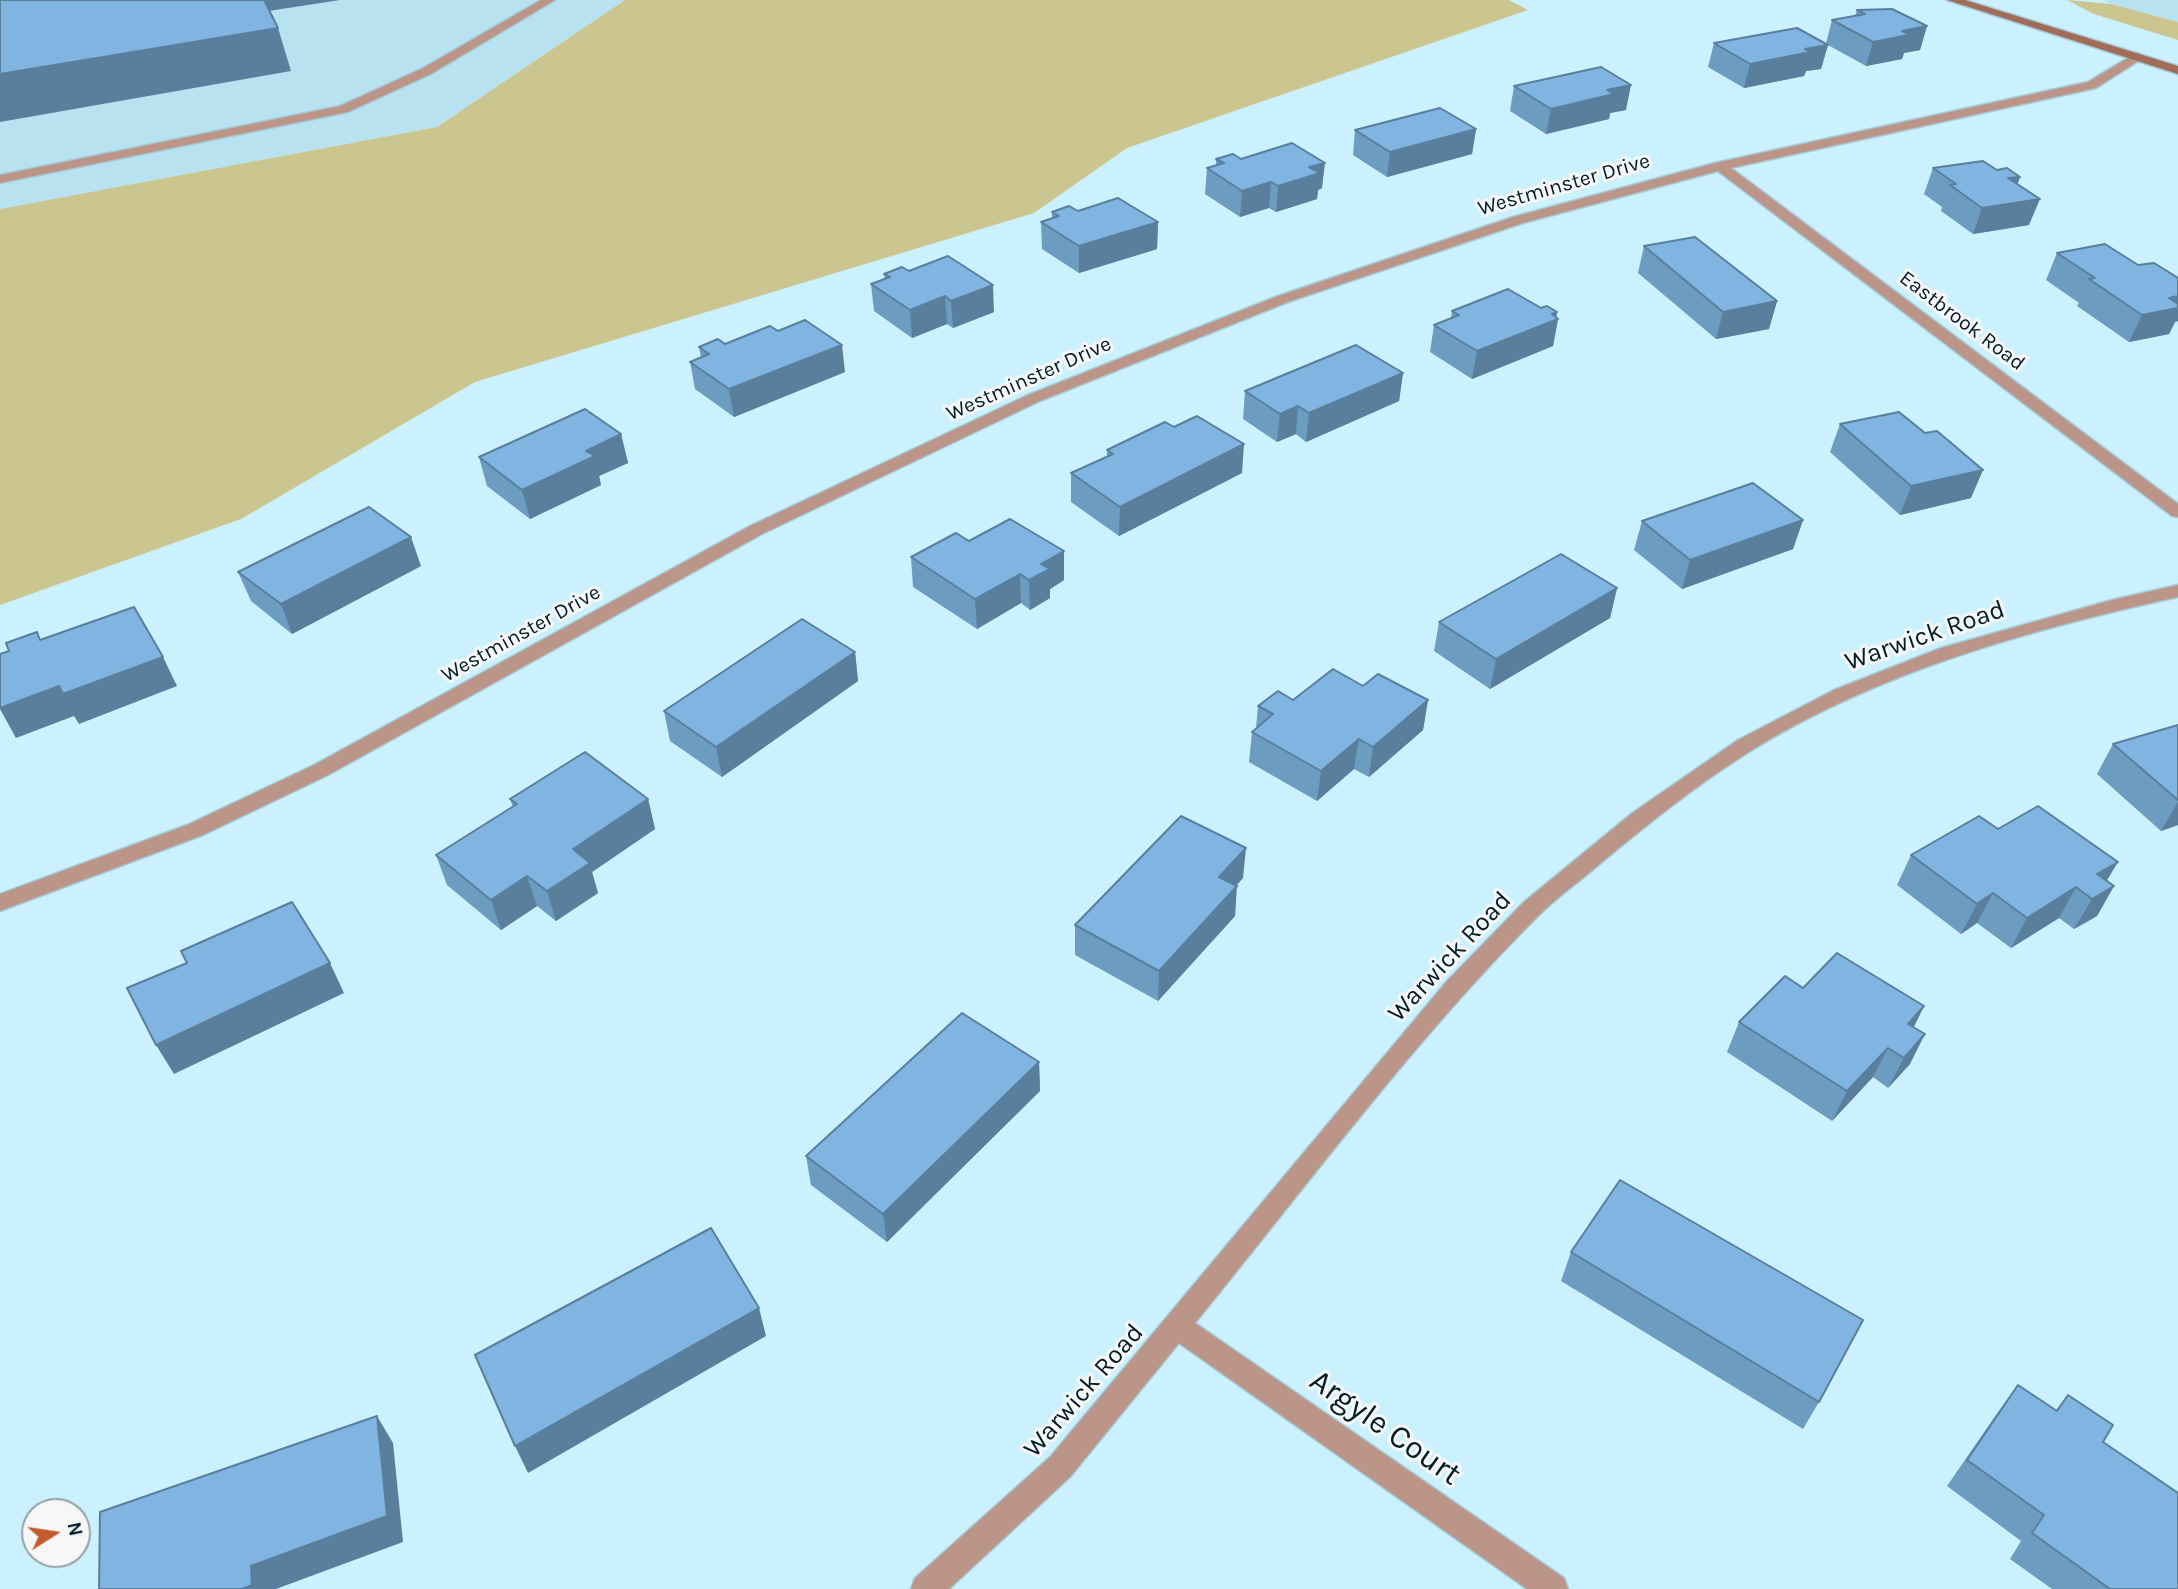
<!DOCTYPE html>
<html>
<head>
<meta charset="utf-8">
<style>
	body { margin:0 }
	#map { position:relative; width:2178px; height:1589px; overflow:hidden; background:#cbf1ff; font-family:Karla,sans-serif }
	canvas { display:block }
	.north { position:absolute; left:21px; top:1498px; width:70px; height:70px; box-sizing:border-box; background:#f7f7f7; border:2px solid #94a0a4; border-radius:50%; rotate:78deg; font-size:19px; font-weight:700; line-height:28px; text-align:center; color:#001e28 }
	.north::after { content:''; display:block; margin:auto; width:24px; height:32px; background:#c15b2e; clip-path:polygon(50% 0,100% 100%,50% 72%,0 100%) }
</style>
</head>
<body>
<div id="map">
<canvas width="2178" height="1589"></canvas>
<div class="north">N</div>
</div>
<script>
const c = document.querySelector('canvas').getContext('2d');
c.lineJoin = 'round';
function paint(path, color) {
  c.fillStyle = color;
  c.fill(path, 'evenodd');
}
function strokePath(path, color, width, dash) {
  c.strokeStyle = color;
  c.lineWidth = width;
  c.lineCap = dash ? 'butt' : 'round';
  c.setLineDash(dash || []);
  c.stroke(path);
}
function write(font, color, halo, rows, align = 'center') {
  c.font = font + ' Karla,sans-serif';
  c.lineWidth = 6;
  c.setLineDash([]);
  c.textBaseline = 'middle';
  c.strokeStyle = halo;
  c.fillStyle = color;
  for (const [text, x, y, turn = 0] of rows) {
    c.save();
    c.translate(x, y);
    c.rotate((+turn || 0) * Math.PI / 180);
    c.textAlign = isNaN(turn) ? turn : align;
    if (halo) c.strokeText(text, 0, 0);
    c.fillText(text, 0, 0);
    c.restore();
  }
}
paint(new Path2D(`
	M0 0H625L437 127 0 209Z
	M2103 0H2178V22L2111 4Z`), '#b9e2f1');
paint(new Path2D(`
	M625 0H1509L1528 10 1127 148 1034 213 475 382 241 519 0 605V209L437 127Z
	M2067 0 2111 4 2178 22V40L2094 14Z`), '#cbc590');
const lane = new Path2D(`
	M541 0H555L431 74 348 112 0 183V175L340 106 423 68Z`);
const street = new Path2D(`
	M2136 53 2140 54V60L2096 88 1731 168 2178 504V517L2172 516 1718 171 1523 223 1288 302 1040 401 762 534 328 775 203 835 0 911V894L187 825 314 765 750 526 1028 395 1278 296 1513 217 1715 163 2088 82Z
	M2178 585V597C2032 629 1880 671 1752 750 1696 785 1645 826 1595 868 1576 884 1555 899 1537 917 1412 1042 1307 1186 1195 1323L1564 1578 1568 1589H1527L1179 1343 1070 1477 949 1589H911L915 1578 1050 1457 1447 981 1524 902 1631 814 1738 740 1834 690 1941 648 2112 600Z`);
const secondary = new Path2D(`
	M1947 0H1965L2178 66V74Z`);
strokePath(lane, '#a6cbd8', 3);
strokePath(street, '#a6cbd8', 3);
strokePath(secondary, '#a6cbd8', 3);
paint(lane, '#bb9688');
paint(street, '#bb9688');
paint(secondary, '#a26d58');
paint(new Path2D(`
	M1857 10 1927 26 1920 50 1904 53 1902 59 1866 66 1828 45 1821 69 1806 71 1804 76 1744 88 1708 67 1714 43H1826L1832 20 1855 16Z
	M1514 86 1626 110 1610 113 1609 119 1546 134 1510 111Z
	M1476 129 1472 154 1387 177 1353 155 1355 130Z
	M1216 159H1241L1322 188 1318 190 1317 199 1276 212 1269 208 1240 217 1205 194 1207 168 1216 165Z
	M1933 168 1997 170 2020 177 2017 184 2029 225 1973 234 1941 211 1942 207 1924 194Z
	M1078 211 1158 222 1157 249 1079 273 1042 249 1041 222 1052 218V212Z
	M1644 246 1777 301 1769 329 1716 339 1638 273Z
	M2057 253 2138 265 2178 278V321L2175 322 2169 334 2129 342 2077 306 2079 303 2046 280Z
	M909 271 994 312 953 328 947 324 912 338 874 311 871 284 885 279 884 274Z
	M1452 311 1556 317 1558 319 1553 346 1472 379 1430 352 1434 325 1451 318Z
	M699 347 845 372 734 417 695 389 690 362 701 358Z
	M1403 373 1399 401 1306 442 1296 434 1277 442 1243 419 1245 391Z
	M1840 424 1971 498 1900 515 1830 452Z
	M621 434 628 463 599 476 601 485 530 519 487 486 479 457Z
	M1107 450 1242 473 1119 536 1071 502V473L1107 456Z
	M1803 520 1793 549 1682 589 1634 550 1642 521Z
	M969 541 1064 580 1050 589V598L1030 610 1021 603 977 629 913 587 911 557Z
	M421 566 292 634 251 601 238 572Z
	M1617 588 1610 618 1490 689 1434 651 1439 622Z
	M855 652 858 681 722 777 670 741 664 711Z
	M1363 686 1428 700 1423 730 1369 777 1354 769 1317 801 1249 762 1252 732 1256 728 1258 706Z
	M2178 725V825L2161 831 2097 774 2113 744Z
	M510 799H648L655 829 592 872 598 893 556 921 537 906 501 930 447 885 436 855 513 807Z
	M1998 829 2107 880 2114 886 2097 916 2074 929 2059 918 2011 948 1977 923 1961 934 1897 885 1911 855Z
	M1243 878 1236 886 1235 916 1158 1001 1075 955V925Z
	M1924 1006 1914 1027 1910 1064 1888 1088 1873 1077 1832 1121 1727 1052 1739 1022Z
	M1039 1062 1040 1091 887 1242 811 1185 806 1156Z
	M1571 1252 1819 1402 1803 1429 1561 1281Z
	M2018 1385 2056 1410 2068 1395 2103 1442 2178 1589H2052L2010 1559 2021 1541 1947 1486 1998 1412Z`), '#6d9cc1');
paint(new Path2D(`
	M258 0H340L262 12Z
	M1927 26 1920 50 1904 53 1902 59 1866 66 1873 42 1902 31Z
	M278 28 291 71 0 122V74Z
	M1828 45 1821 69 1806 71 1804 76 1744 88 1750 64 1805 49Z
	M1631 85 1626 110 1610 113 1609 119 1546 134 1551 109 1607 90Z
	M1476 129 1472 154 1387 177 1390 152Z
	M1325 163 1322 188 1318 190 1317 199 1276 212 1278 186 1309 167Z
	M2020 177 2011 203 2008 178Z
	M1271 182 1269 208 1240 217 1242 191Z
	M2040 199 2029 225 1973 234 1982 208Z
	M1158 222 1157 249 1079 273V246Z
	M993 285 994 312 953 328 951 301Z
	M945 296 947 324 912 338 910 310Z
	M2178 296V321L2175 322 2169 334 2129 342 2142 315 2169 298Z
	M1777 301 1769 329 1716 339 1723 312Z
	M1557 312 1556 320 1558 319 1553 346 1472 379 1477 351Z
	M842 345 845 372 734 417 729 389Z
	M1403 373 1399 401 1306 442 1309 413Z
	M1298 406 1296 434 1277 442 1280 414Z
	M621 434 628 463 599 476 601 485 530 519 522 490 586 451Z
	M1244 444 1242 473 1119 536 1120 507Z
	M1983 470 1971 498 1900 515 1911 486Z
	M1803 520 1793 549 1682 589 1690 560Z
	M411 537 421 566 292 634 281 604Z
	M1064 551V580L1050 589V598L1030 610 1029 580 1041 564Z
	M1020 574 1021 603 977 629 975 599Z
	M1617 588 1610 618 1490 689 1496 659Z
	M855 652 858 681 722 777 716 747Z
	M163 657 177 686 79 724 74 716 16 738 0 709V708L59 686Z
	M1428 700 1423 730 1369 777 1373 747Z
	M1359 739 1354 769 1317 801 1321 771Z
	M648 799 655 829 592 872 598 893 556 921 547 891 573 849Z
	M2178 802V825L2161 831Z
	M1246 848 1243 878 1216 907 1219 877Z
	M2118 862 2100 892 2097 874Z
	M527 876 537 906 501 930 491 900Z
	M1237 886 1235 916 1158 1001 1159 971Z
	M2114 886 2097 916 2074 929 2092 899Z
	M2076 887 2059 918 2011 948 2027 918Z
	M1993 893 1977 923 1961 934 1977 904Z
	M330 963 344 993 174 1074 156 1045Z
	M1924 1006 1909 1036 1893 1053 1908 1024Z
	M1925 1034 1910 1064 1888 1088 1904 1058Z
	M1888 1048 1873 1077 1832 1121 1847 1091Z
	M1039 1062 1040 1091 887 1242 883 1214Z
	M759 1308 766 1336 528 1473 515 1446Z
	M377 1416 393 1443 403 1542 276 1589H242L251 1566Z`), '#597f9d');
const building = new Path2D(`
	M0 0H264L278 28 0 74Z
	M1892 9 1927 26 1902 31 1909 35 1873 42 1832 20 1865 14 1857 10Z
	M1797 28 1828 45 1805 49 1811 52 1750 64 1714 43Z
	M1601 67 1631 85 1607 90 1614 94 1551 109 1514 86Z
	M1440 108 1476 129 1390 152 1355 130Z
	M1292 143 1325 163 1309 167 1320 173 1278 186 1271 182 1242 191 1207 168 1224 163 1216 159 1233 154 1241 159Z
	M1983 161 1997 170 2007 168 2020 177 2008 178 2040 199 1982 208 1950 185 1956 184 1933 168Z
	M1118 198 1158 222 1079 246 1041 222 1059 216 1052 212 1069 206 1078 211Z
	M1695 237 1777 301 1723 312 1644 246Z
	M2105 244 2138 265 2154 263 2178 278V296L2169 298 2178 304V308L2142 315 2089 279 2095 278 2057 253Z
	M948 256 993 285 951 301 945 296 910 310 871 284 890 277 884 274 902 267 909 271Z
	M1508 289 1541 308 1547 306 1557 312 1552 314 1558 319 1477 351 1434 325 1459 315 1452 311Z
	M805 320 842 345 729 389 690 362 709 354 699 347 718 339 725 344 770 326 778 331Z
	M1356 345 1403 373 1309 413 1298 406 1280 414 1245 391Z
	M585 409 621 434 586 451 595 456 522 490 479 457Z
	M1899 412 1925 433 1937 431 1983 470 1911 486 1840 424Z
	M1197 416 1244 444 1120 507 1071 473 1113 454 1107 450 1165 422 1174 427Z
	M1753 483 1803 520 1690 560 1642 521Z
	M369 507 411 537 281 604 238 572Z
	M1010 519 1064 551 1041 564 1050 569 1029 580 1020 574 975 599 911 557 956 533 969 541Z
	M1561 554 1617 588 1496 659 1439 622Z
	M134 607 163 657 63 694 59 686 0 708V654L9 651 6 643 37 632 40 640Z
	M802 619 855 652 716 747 664 711Z
	M1333 669 1363 686 1378 674 1428 700 1373 747 1359 739 1321 771 1252 732 1273 714 1258 706 1278 691 1293 700Z
	M2178 725V800L2113 744Z
	M585 752 648 799 573 849 590 863 547 891 527 876 491 900 436 855 517 804 510 799Z
	M2038 806 2118 862 2097 874 2114 886 2092 899 2076 887 2027 918 1993 893 1977 904 1911 855 1979 816 1998 829Z
	M1181 816 1246 848 1219 877 1237 886 1159 971 1075 925Z
	M292 902 330 963 156 1045 127 988 187 963 181 951Z
	M1837 953 1924 1006 1908 1024 1925 1034 1904 1058 1888 1048 1847 1091 1739 1022 1785 976 1803 988Z
	M962 1013 1039 1062 883 1214 806 1156Z
	M1620 1180 1863 1320 1819 1402 1571 1252Z
	M711 1228 759 1308 515 1446 475 1355Z
	M2018 1385 2057 1411 2068 1395 2113 1425 2103 1442 2178 1493V1589H2110L2032 1533 2044 1515 1967 1460Z
	M377 1416 387 1516 251 1566 252 1585 242 1589H99L100 1512Z`);
paint(building, '#7fb5e0');
strokePath(building, '#597f9d', 2);
write('21px', '#001e28', '#f7f7f7', [
	["Westminster Drive",1564,185,-16],
	["Eastbrook Road",1962,321,37],
	["Westminster Drive",1029,379,-24],
	["Westminster Drive",521,634,-29]
]);
write('26px', '#001e28', '#f7f7f7', [
	["Warwick Road",1925,636,-19],
	["Warwick Road",1450,957,-47],
	["Warwick Road",1084,1391,-49]
]);
write('32px', '#001e28', '#f7f7f7', [
	["Argyle Court",1385,1428,35]
]);
</script>
</body>
</html>
